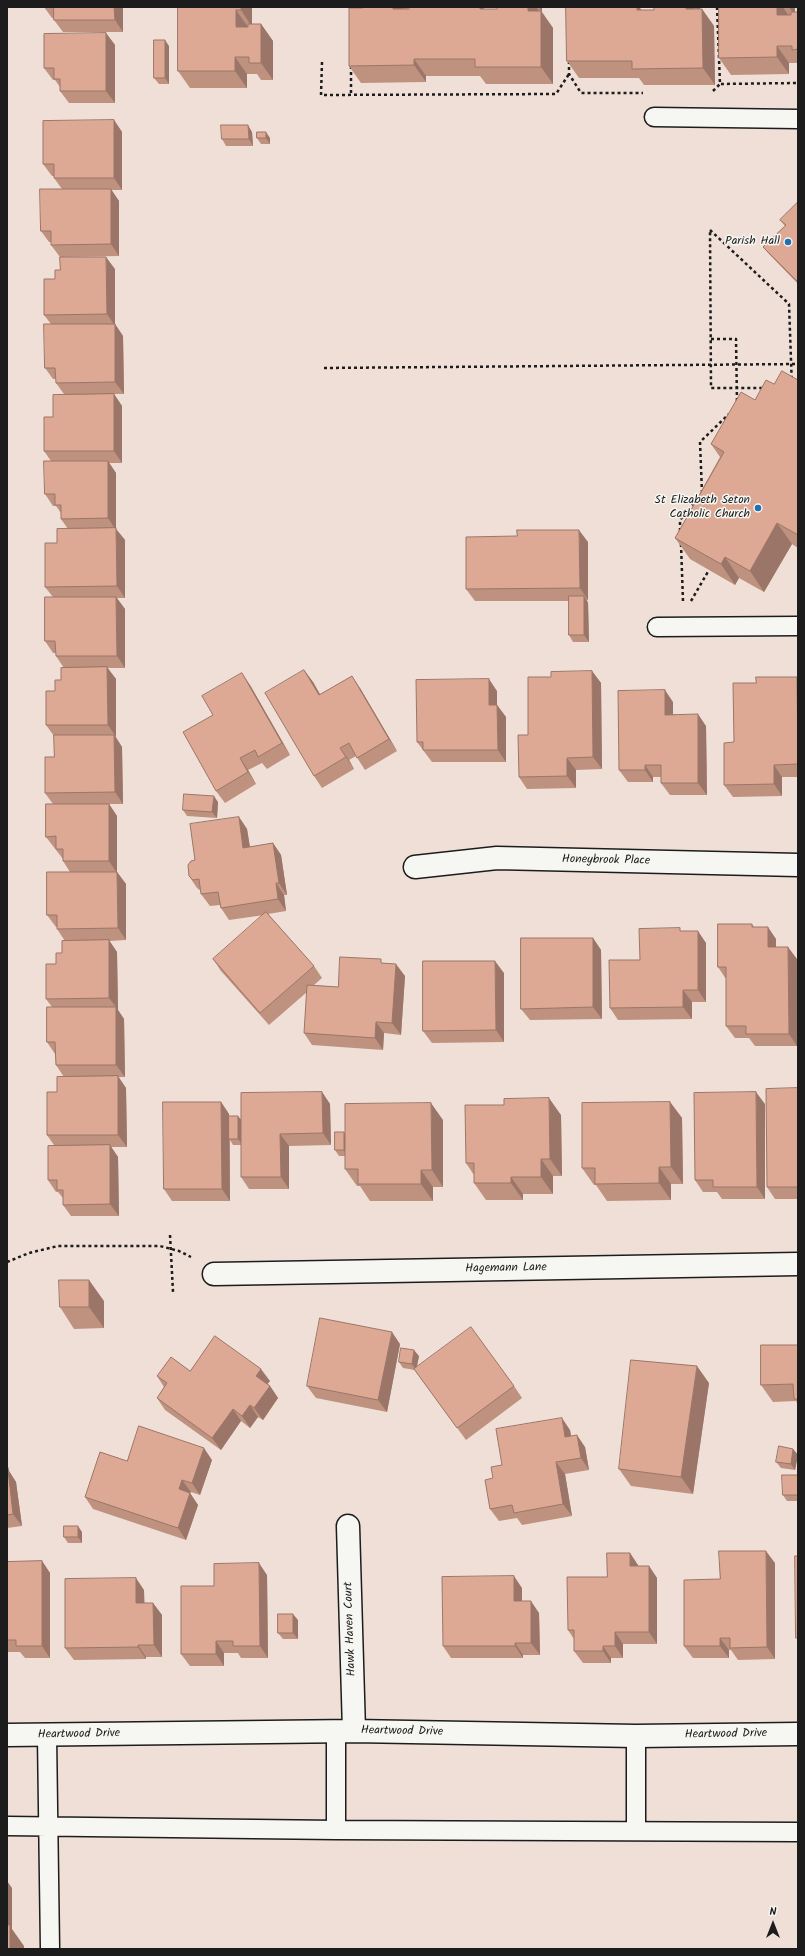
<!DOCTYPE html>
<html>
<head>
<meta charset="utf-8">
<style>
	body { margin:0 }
	#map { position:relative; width:805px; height:1956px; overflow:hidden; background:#efdfd6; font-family:Kalam,sans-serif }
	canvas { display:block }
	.frame { position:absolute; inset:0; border:8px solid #1c1c1c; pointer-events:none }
	.north { position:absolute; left:753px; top:1904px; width:40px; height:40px; -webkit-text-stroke:3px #f6f6f2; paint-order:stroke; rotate:0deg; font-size:11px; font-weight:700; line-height:16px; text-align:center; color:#1c1c1c }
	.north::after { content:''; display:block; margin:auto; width:14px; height:18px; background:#1c1c1c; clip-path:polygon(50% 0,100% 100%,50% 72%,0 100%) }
</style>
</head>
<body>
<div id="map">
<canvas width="805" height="1956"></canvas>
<div class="frame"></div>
<div class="north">N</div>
</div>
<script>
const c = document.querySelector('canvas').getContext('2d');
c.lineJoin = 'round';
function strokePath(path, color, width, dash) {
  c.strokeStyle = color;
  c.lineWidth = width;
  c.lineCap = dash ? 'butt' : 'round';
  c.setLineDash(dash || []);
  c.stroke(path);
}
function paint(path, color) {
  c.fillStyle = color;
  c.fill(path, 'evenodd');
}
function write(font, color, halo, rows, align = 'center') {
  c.font = font + ' Kalam,sans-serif';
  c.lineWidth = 3;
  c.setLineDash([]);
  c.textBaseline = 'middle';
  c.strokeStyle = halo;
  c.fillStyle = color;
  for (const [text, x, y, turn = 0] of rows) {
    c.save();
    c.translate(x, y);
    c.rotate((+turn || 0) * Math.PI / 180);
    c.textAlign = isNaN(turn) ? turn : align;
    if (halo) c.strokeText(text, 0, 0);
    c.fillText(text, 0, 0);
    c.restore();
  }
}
const service = new Path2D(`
	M654 117 798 119
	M657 627 798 626
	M336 1732V1830
	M47 1736 50 1949
	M7 1826 336 1830 798 1832
	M636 1830V1736`);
const minor = new Path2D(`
	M415 867 497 858 798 865
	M214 1274 798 1264
	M348 1526 354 1731
	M7 1735 354 1731 636 1736 798 1734`);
strokePath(service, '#1c1c1c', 21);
strokePath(minor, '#1c1c1c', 25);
strokePath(new Path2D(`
	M717 7 720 84 798 83
	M569 61V74L581 93H643
	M322 62 321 95 556 94 569 74
	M351 66V95
	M713 91 720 84
	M710 230 789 304 792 388H711Z
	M711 339H736L737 402
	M324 368 798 364
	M702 493 700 442 729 414
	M680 531V520L698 498
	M681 544 683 601
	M691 601 709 570
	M170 1235 173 1292
	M7 1262 29 1253 58 1246H160L179 1251 191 1257`), '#1c1c1c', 2.5, [3, 3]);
strokePath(service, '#f6f6f2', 18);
strokePath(minor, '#f6f6f2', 22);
paint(new Path2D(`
	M44 7H123V32H63L54 20V18H52Z
	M178 7H252V24H261L273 41V80H261L257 74H247V88H190L178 71Z
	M362 7H408V9L483 7 484 9H497V7H542V12L553 28V84H486L480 76H426V82L361 83 349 66Z
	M566 7H639L642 10H654V7H700V9H702L714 26 715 85H644L639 78H579L567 61Z
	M719 7H795V12H798V63H789V74L731 75 719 58Z
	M106 33 115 45V103H69L60 91V87L55 80H53L44 68Z
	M169 46V84H159L154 78Z
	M114 120 122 132V190H111L119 201V256L60 257 51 245V242H49L41 231 62 189 54 178V176H52L43 164Z
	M252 132 253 146H226L222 139Z
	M257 138H270V144H261Z
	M798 202V284L768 253 763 247 785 226 780 220Z
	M115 269V324L123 336 124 394H114L122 406V463H109L116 473V529L125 540V598H117L125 609V668H107L116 679V737L122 747 123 804H109L117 816V872L126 884V940L109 941 117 952 118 1010 124 1019 125 1077H118L126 1088 127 1147H111L118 1157 119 1216H71L63 1205V1198L58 1192H56L48 1180 54 1145 47 1135 57 1092 64 1077 56 1065 55 1054 47 1042 52 1007 46 999 56 964 62 953 65 941 57 929V927H56L47 915 70 872 63 861V859L46 837 53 804 45 793 54 757V736L46 725 55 691 61 680 64 668 56 656V653H53L45 641 53 597 45 587 57 543 68 529 61 519V513L56 506H53L45 494 51 461 44 451 53 417 64 394 56 383V379H53L45 368 51 324 44 315 55 279Z
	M798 380V548L792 544 764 592 739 578 735 585 690 559 675 538 720 457 711 444 755 400 774 384Z
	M588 542V600H587L588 603 589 642H573L569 635V601H475L466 589Z
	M304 670 313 682 320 694 360 688 397 751 365 770 356 756 349 760 354 769 322 788 314 776Z
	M592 671 601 683 602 769 576 770V788L527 789 519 777 528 735 551 677Z
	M798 678V777H782V796L733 797 724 785 734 742 756 683Z
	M250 685 290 755 267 769 262 763 248 770 256 784 225 803 216 791 213 715Z
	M497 691V705L506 717V762H432L417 742Z
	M673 702V714L706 726 707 795H670L661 783V777H653V782H628L619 770Z
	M218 802 217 818 187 816 183 810Z
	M239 817 247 829 250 847 273 843 281 855 287 895H284L286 911 268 914 314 966 322 978 314 985 338 987 384 963 405 976 401 1035 384 1033 383 1050 312 1045 304 1033 307 992 269 1025 221 971 213 959 264 915 229 920 221 908 220 905 210 906 201 894V891L197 888 189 876 195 860Z
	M752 924 754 927 776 939V947L797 959V1046H755L749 1038H735L726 1026V979L718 967Z
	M682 931 706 943V1002H692V1019L618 1020 610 1008 640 960Z
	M593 938 601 950 602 1019 530 1020 521 1009Z
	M504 973V1042L432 1043 423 1031Z
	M798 1088V1199H775L767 1187Z
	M322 1092 330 1104 331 1145 289 1146V1189H249L241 1177V1145H233L230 1140V1201H172L164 1189 221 1102 229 1114V1116L241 1119Z
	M670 1102 682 1118 683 1184H671V1200L607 1201 596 1185H594L582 1168Z
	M765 1104V1199H722L717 1192H703L695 1180Z
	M561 1115 562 1176H553V1194H523V1200H486L474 1183V1175L466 1163Z
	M443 1120V1187H433V1201H370L360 1186H357L345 1169V1156H339L335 1150 344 1132 345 1134Z
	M104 1301V1328L74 1329 60 1307Z
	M400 1344 387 1412 316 1398 307 1386Z
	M798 1345V1405L796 1401 773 1402 761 1385Z
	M419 1356 417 1367 514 1386 522 1398 466 1440 415 1370 403 1368 399 1362Z
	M190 1371 270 1381 267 1384 270 1386 278 1398 263 1420 258 1417 250 1428 241 1421 221 1450 165 1410 157 1398 164 1387 157 1376Z
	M709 1383 693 1494 631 1486 619 1469Z
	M570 1430 571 1436 585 1447 589 1470 565 1474 572 1516 522 1525 517 1518 499 1521 490 1509 493 1478 502 1465Z
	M793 1449 798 1455 795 1470 781 1468 776 1462Z
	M212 1460 200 1495 191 1492 190 1493 198 1505 186 1540 93 1509 85 1497 127 1461Z
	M7 1462 9 1471 16 1482 22 1526 7 1528Z
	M798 1475V1501H787L783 1495Z
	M82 1532V1543H68L64 1537Z
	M630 1553 638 1566H649L657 1578V1644H623V1658H611V1663H583L574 1651V1639L568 1630 607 1577Z
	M42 1561 50 1573V1658H25L20 1652H7V1562Z
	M775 1563V1659L738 1660 731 1650H729V1658H693L684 1646 720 1579Z
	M267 1575 268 1658H241L238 1653H224V1666H190L181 1654 214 1586Z
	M522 1588V1601L539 1613 540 1655H523V1658H451L443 1646Z
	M144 1590V1603H153L162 1615V1657H146V1659L74 1660 65 1648Z
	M298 1620V1639H283L278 1633Z`), '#bf917f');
paint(new Path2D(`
	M114 7H123V32L115 20Z
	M241 7H252V27L241 10Z
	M393 7H402L405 11 393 9Z
	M480 7H483L492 21 480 9Z
	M528 7H536L540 12 528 11Z
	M539 7H542V12Z
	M637 7H639L649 21 637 10Z
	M686 7H693L698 13 686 9Z
	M696 7H700V13Z
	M777 7H783L789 16 777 15Z
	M789 7H795V16Z
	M702 9 714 26 715 85 703 68Z
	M236 10 248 27H236Z
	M541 11 553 28V84L541 67Z
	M261 24 273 41V80L261 63Z
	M106 33 115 45V103L106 91Z
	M165 40 169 46V84L165 78Z
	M777 46 789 63V74L777 57Z
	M235 57 247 74V88L235 71Z
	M414 59 426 76V82L414 65Z
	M114 120 122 132V190L114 178Z
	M248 125 252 132 253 146 249 139Z
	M266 132 270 138V144L266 138Z
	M111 189 119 201V256L111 244Z
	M106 257 115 269V324L123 336 124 394 115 382V326L107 314Z
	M114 394 122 406V463L114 451Z
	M108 461 116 473V529L125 540V598L117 586 116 530 108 518Z
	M777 523 792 544 764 592 750 571Z
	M579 530 588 542V600L580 588Z
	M725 557 739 578 735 585 721 564Z
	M584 596 588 603 589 642 584 635Z
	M116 597 125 609V668L117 656Z
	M107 667 116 679V737L108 725Z
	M304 670 313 682 327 707 319 695Z
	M592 671 601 683 602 769 593 757Z
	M242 673 250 685 290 755 282 743Z
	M352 676 360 688 397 751 389 739Z
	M797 677 798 678V765Z
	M489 679 497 691V717L489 705Z
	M665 690 673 702V727L665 715Z
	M497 705 506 717V762L498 750Z
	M698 714 706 726 707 795 698 783Z
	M114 735 122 747 123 804 115 792Z
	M340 748 349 760 354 769Z
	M240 758 248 770 256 784 248 772Z
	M567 758 576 770V788L567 776Z
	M645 765 653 777V782L645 770Z
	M774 765 782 777V796L774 784Z
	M214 796 218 802 217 818 212 812Z
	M109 804 117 816V873L109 861Z
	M239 817 247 829 252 860 243 848Z
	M273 843 281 855 287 895 279 883Z
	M117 872 126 884V940L118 928Z
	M276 883 284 895 286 911 278 899Z
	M768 927 776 939V959L768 947Z
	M698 931 706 943V1002L698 990Z
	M593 938 601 950 602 1019 593 1007Z
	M109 940 117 952 118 1010 124 1019 125 1077 116 1065V1007L109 998Z
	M788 947 797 959V1046L789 1034Z
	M495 961 504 973V1042L496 1030Z
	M396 964 405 976 401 1035 392 1023Z
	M683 990 692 1002V1019L683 1007Z
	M376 1022 384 1033 383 1050 375 1038Z
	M118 1076 126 1088 127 1147 118 1135Z
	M322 1092 330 1104 331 1145 323 1133Z
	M756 1092 765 1104V1199L757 1187Z
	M549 1098 561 1115 562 1176 550 1159Z
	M221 1102 229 1114 230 1201 222 1189Z
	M670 1102 682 1118 683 1184 671 1167Z
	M431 1103 443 1120V1187L432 1170Z
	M238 1116 243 1122V1145L238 1139Z
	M344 1132 348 1138V1156L344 1150Z
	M280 1134 289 1146V1189L281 1177Z
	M110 1145 118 1157 119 1216 110 1204Z
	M541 1159 553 1176V1194L541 1177Z
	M659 1167 671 1184V1200L659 1183Z
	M421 1170 433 1187V1201L421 1184Z
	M511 1177 523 1194V1200L511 1183Z
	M89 1280 104 1301V1328L89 1307Z
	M392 1332 400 1344 387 1412 378 1400Z
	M414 1350 419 1356 416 1370 412 1364Z
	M697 1366 709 1383 693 1494 681 1477Z
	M261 1369 270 1381 264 1388 256 1376Z
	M270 1386 278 1398 263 1420 254 1408Z
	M250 1405 258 1417 250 1428 242 1416Z
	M233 1409 241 1421 221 1450 212 1438Z
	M562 1418 570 1430 573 1449 565 1437Z
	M577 1435 585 1447 589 1470 581 1458Z
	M204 1448 212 1460 200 1495 192 1483Z
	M793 1449 798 1455 795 1470 791 1464Z
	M7 1462 9 1471 16 1482 22 1526 13 1514 7 1479Z
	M556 1462 565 1474 572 1516 563 1504Z
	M182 1480 191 1492 190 1493 198 1505 186 1540 178 1528 179 1489Z
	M78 1526 82 1532V1543L78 1537Z
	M766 1551 775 1563V1659L767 1647Z
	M630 1553 638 1565V1578L630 1566Z
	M42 1561 50 1573V1658L42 1646Z
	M259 1563 267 1575 268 1658 260 1646Z
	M649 1566 657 1578V1644L649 1632Z
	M514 1576 522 1588V1613L514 1601Z
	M136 1578 144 1590 145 1615 136 1603Z
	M531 1601 539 1613 540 1655 531 1643Z
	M153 1603 162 1615V1657L154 1645Z
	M293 1614 298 1620V1639L293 1633Z
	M615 1632 623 1644V1658L615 1646Z
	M720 1638 729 1650V1658L720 1646Z
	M216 1641 224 1653V1666L216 1654Z
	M515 1643 523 1655V1658L515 1646Z
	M138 1645 146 1657V1659L138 1647Z
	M603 1646 611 1658V1663L603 1651Z
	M7 1881 12 1888V1929L24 1946V1949H10L7 1938Z`), '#9b7668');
const building = new Path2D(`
	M54 7H114L115 20H54Z
	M178 7H241V10H236V27H248V24H261V63H249V57H235V71H178Z
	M362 7H393V9H409V7H480V9H497V7H528V11H541V67H475V59H414V65L349 66V8H362Z
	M566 7H637V10H654V7H686V9H702L703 68 632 69V61H567Z
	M719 7H777V15H791V12H798V49L792 50V46H777V57L719 58Z
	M106 33V91H60V79H54V68H44V34Z
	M154 40H165V78H154Z
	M114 120V178H54V164H43V121Z
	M221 125H248L249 139H222Z
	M257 132H266V138H257Z
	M40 189H111V244L51 245V231H41Z
	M798 202V282L763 247 786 225 780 220Z
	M60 257H106L107 314 44 315V279H55V270H60Z
	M44 324H115V382L56 383 55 368H45Z
	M782 371 798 380V535L777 523 750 571 725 557 721 564 675 538 724 452 711 444 741 392 755 400 766 380 774 384Z
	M114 394V451H44V417H53V395Z
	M44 461H108V518L61 519V505H55V494H45Z
	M116 528 117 586 45 587V543H57V529Z
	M517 530H579L580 588 466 589V537L517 536Z
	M569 596H584V635H569Z
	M45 597H116L117 656H56L55 641H45Z
	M107 667 108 725H46V691H55V680H61V668Z
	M304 670 319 695 352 676 389 739 357 758 349 743 340 748 346 757 314 776 265 693Z
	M592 671 593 757 567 758V776L519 777 518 735H528V677H551V672Z
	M242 673 282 743 258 757 255 750 240 758 248 772 216 791 183 732 213 715 202 696Z
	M756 677H797L798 764 774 765V784L724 785V743L734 742 733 683H756Z
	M489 679V705H497L498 750H423V742H417L416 680Z
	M665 690V715L698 714V783H661V765H645V770H619L618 691Z
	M54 735H114L115 792 45 793V757H54Z
	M184 794 214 796 212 812 183 810Z
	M46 804H109V861H63V849H56V836L46 837Z
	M239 817 243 848 273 843 279 883H276L278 899 221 908 218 892 201 894 199 879 193 880 189 876 188 865 191 861 195 860 190 824Z
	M47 872H117L118 928 57 929V915H47Z
	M266 912 314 966 260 1013 213 959Z
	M718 924H752V927H768V947H788L789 1034H746V1026H726V967H718Z
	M680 928V931H698V990H683V1007L610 1008 609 960H640L639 929Z
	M521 938H593V1007L521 1009Z
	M109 940V998L46 999V964H56V953H62V941Z
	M340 957 381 959V963L396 964 392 1023 376 1022 375 1038 304 1033 307 985 338 987Z
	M423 961H495L496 1030 423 1031Z
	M47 1007H116V1065H56L55 1042H47Z
	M118 1076V1135H47V1092H57V1077Z
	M798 1088V1187H767L766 1089Z
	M322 1092 323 1133 280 1134 281 1177H241V1093Z
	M756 1092 757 1187H713V1180H695L694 1093Z
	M549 1098 550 1159H541V1177H511V1183H474V1163H466L465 1105H504V1099Z
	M163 1102H221L222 1189H164Z
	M670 1102 671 1167H659V1183L595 1184V1168H582V1103Z
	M431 1103 432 1170H421V1184H358V1169H345V1104Z
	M229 1116H238V1139H229Z
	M335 1132H344V1150H335Z
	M110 1145V1204L63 1205V1190H57V1180H48V1146Z
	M59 1280H89V1307H60Z
	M320 1318 392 1332 378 1400 307 1386Z
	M471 1327 514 1386 457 1428 414 1369Z
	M215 1336 261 1369 256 1376 270 1386 254 1408 250 1405 242 1416 233 1409 212 1438 157 1398 167 1383 157 1376 171 1357 190 1371Z
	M761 1345H798V1399H794L793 1384 761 1385Z
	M401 1348 414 1350 412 1364 399 1362Z
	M631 1360 697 1366 681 1477 619 1469Z
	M562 1418 565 1437 577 1435 581 1458 556 1462 563 1504 514 1513 512 1505 490 1509 485 1480 493 1478 491 1467 502 1465 496 1429Z
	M139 1426 204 1448 192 1483 182 1480 179 1489 190 1493 178 1528 85 1497 100 1452 127 1461Z
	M779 1446 793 1449 791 1464 776 1462Z
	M8 1470 13 1514 7 1515V1471Z
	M782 1475H798V1495H783Z
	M64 1526H78V1537H64Z
	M719 1551H766L767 1647 730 1648V1638H720V1646H684V1580L720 1579Z
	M607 1553H630V1566H649V1632H615V1646H603V1651H574V1630H568L567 1577H607Z
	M795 1556H798V1638H796Z
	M42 1561V1646H16V1640H7V1562Z
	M259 1563 260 1646H233V1641H216V1654H181V1586H214V1564Z
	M514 1576V1601H531V1643H515V1646H443L442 1577Z
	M136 1578V1603H153L154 1645H138V1647L65 1648V1579Z
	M278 1614H293V1633H278Z
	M7 1925H10V1949H7Z`);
paint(building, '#dea994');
strokePath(building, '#9b7668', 1);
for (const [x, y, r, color] of [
	[788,242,4,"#1f6fb2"],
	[758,508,4,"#1f6fb2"]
]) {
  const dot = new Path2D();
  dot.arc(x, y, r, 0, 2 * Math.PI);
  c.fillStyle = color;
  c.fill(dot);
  strokePath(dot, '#f6f6f2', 1.5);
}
write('12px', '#1c1c1c', '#f6f6f2', [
	["Parish Hall",780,242],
	["St Elizabeth Seton",750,501],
	["Catholic Church",750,515]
], 'right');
write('12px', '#1c1c1c', '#f6f6f2', [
	["Honeybrook Place",606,861,1],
	["Hagemann Lane",506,1269,-1],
	["Hawk Haven Court",351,1629,-92],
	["Heartwood Drive",402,1732,1],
	["Heartwood Drive",79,1735,-1],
	["Heartwood Drive",726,1735,-1]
]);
</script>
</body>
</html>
